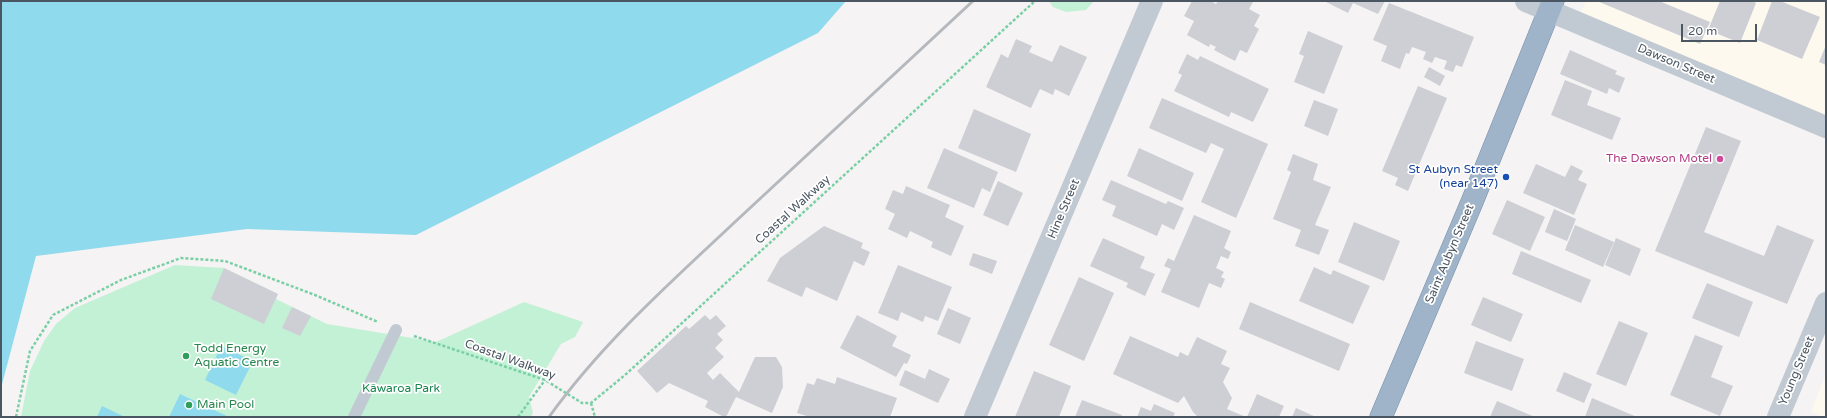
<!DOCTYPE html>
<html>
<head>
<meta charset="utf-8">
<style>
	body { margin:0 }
	#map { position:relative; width:1827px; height:418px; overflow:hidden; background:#f5f3f3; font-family:"Varela Round",sans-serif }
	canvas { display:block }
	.frame { position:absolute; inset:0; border:2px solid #4a5661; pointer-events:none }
	.scale { position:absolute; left:1681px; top:24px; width:76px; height:18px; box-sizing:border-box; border:2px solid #4a5661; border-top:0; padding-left:5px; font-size:12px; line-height:14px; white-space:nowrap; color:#4a5661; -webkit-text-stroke:3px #fff; paint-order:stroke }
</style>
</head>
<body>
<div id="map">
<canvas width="1827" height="418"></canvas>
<div class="frame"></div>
<div class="scale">20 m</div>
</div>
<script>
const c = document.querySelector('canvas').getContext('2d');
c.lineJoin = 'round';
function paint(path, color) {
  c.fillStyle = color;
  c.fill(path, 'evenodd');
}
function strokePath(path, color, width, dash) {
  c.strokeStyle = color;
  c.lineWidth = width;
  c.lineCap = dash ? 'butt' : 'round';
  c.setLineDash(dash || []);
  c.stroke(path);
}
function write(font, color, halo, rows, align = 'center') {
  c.font = font + ' "Varela Round",sans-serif';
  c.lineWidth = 3.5;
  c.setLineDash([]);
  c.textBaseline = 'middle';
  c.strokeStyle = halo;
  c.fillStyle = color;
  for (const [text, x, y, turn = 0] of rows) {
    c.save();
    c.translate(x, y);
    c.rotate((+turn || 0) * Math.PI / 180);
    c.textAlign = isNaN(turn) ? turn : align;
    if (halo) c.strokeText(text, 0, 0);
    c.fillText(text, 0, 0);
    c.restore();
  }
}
paint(new Path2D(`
	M1586 1H1826V121L1577 20Z
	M1826 373V417H1822L1811 412Z`), '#fdf9ef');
paint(new Path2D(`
	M1049 1H1094L1086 10 1066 12 1053 7Z
	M175 265 224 268 278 294 276 299 327 324 436 342 524 302 583 322 575 337 561 344 529 397 533 413 531 417H21L30 371 44 341 56 324 75 308Z`), '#c3f1d5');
paint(new Path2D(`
	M1 1H846L818 33 416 235 247 229 36 256 1 388Z
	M221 346 253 361 236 395 205 380Z
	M180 394 229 417H169Z
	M102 406 125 417H97Z`), '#90daee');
paint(new Path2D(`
	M1192 1H1211L1216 4 1218 1 1253 2 1249 9 1260 15 1254 26 1259 29 1247 53 1240 50 1235 61 1214 50 1216 47 1210 44 1209 47 1187 35 1194 21 1184 16Z
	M1324 1H1385L1378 14 1353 3 1348 13Z
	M1597 1H1659L1710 22 1700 44Z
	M1720 1H1752L1756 3 1740 43 1708 30Z
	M1772 1H1780L1820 17 1802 59 1757 40Z
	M1389 3 1474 37 1462 67 1456 65 1453 72 1444 69 1447 61 1435 57 1432 63 1423 59 1426 52 1412 47 1409 54 1406 53 1400 69 1381 61 1387 46 1373 40Z
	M1308 31 1343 46 1324 94 1294 82 1304 56 1299 54Z
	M1016 39 1032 46 1029 52 1052 62 1060 45 1087 57 1069 96 1055 89 1053 95 1040 89 1031 108 986 87 1001 54 1008 58Z
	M1826 45V65L1819 62Z
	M1570 50 1617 71 1615 74 1625 78 1619 93 1609 88 1607 94 1560 74Z
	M1187 54 1198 60 1200 56 1269 89 1253 122 1231 112 1229 117 1174 91 1182 75 1178 73Z
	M1429 67 1445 76 1440 86 1424 77Z
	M1565 80 1592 91 1587 105 1621 118 1612 140 1551 115Z
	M1418 86 1447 98 1408 191 1395 185 1398 178 1382 171Z
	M1162 98 1268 144 1236 218 1201 202 1224 149 1211 143 1206 153 1149 128Z
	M1314 100 1338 109 1328 136 1304 126Z
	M974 109 1031 134 1016 172 958 148Z
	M1706 127 1741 141 1704 232 1764 256 1777 225 1814 240 1787 304 1655 251Z
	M944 148 998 172 990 192 982 188 974 208 927 188Z
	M1139 148 1194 173 1182 201 1127 176Z
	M1293 154 1318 164 1313 180 1331 187 1315 225 1329 230 1319 255 1295 246 1301 230 1273 219 1291 172 1287 170Z
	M1536 164 1565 177 1571 165 1583 171 1578 180 1587 184 1574 215 1523 193Z
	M1111 180 1166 204 1168 201 1184 208 1174 230 1162 224 1157 236 1112 216 1116 206 1102 200Z
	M998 181 1023 193 1008 226 983 215Z
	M906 186 950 205 945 217 964 226 951 256 931 247 933 242 910 231 907 238 888 229 895 214 885 209 893 190 903 194Z
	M1507 200 1545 217 1530 251 1492 234Z
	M1554 209 1576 219 1567 241 1545 232Z
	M1194 215 1231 231 1224 248 1231 252 1228 259 1221 256 1216 268 1224 272 1221 277 1225 279 1221 288 1209 283 1199 308 1161 292 1171 269 1164 266 1168 258 1174 261Z
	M1354 222 1400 241 1384 281 1338 262Z
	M1575 225 1614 242 1603 267 1565 250Z
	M824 226 863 243 861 248 870 252 864 266 854 261 837 301 806 287 802 297 767 281 780 258Z
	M1103 238 1145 257 1140 268 1155 274 1145 296 1126 287 1128 283 1090 266Z
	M1616 238 1641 249 1630 276 1605 265Z
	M1521 251 1591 280 1581 303 1512 274Z
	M973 253 997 261 992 274 969 265Z
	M898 265 952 287 938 321 925 316 923 322 901 312 898 321 878 313Z
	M1314 267 1331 275 1333 270 1370 286 1353 324 1299 301Z
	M224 268 278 294 264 324 211 299Z
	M1079 277 1114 293 1084 361 1049 345Z
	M1707 283 1753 302 1739 337 1692 318Z
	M1483 297 1523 314 1511 342 1471 325Z
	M1250 302 1350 344 1339 371 1239 329Z
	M292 307 311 316 300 336 282 328Z
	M948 308 971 318 960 344 937 334Z
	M705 315 710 320 716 315 726 326 717 334 723 340 715 348 724 357 707 373 713 380 720 373 739 392 755 357H776L782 367 783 387 772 413 736 397 726 417H724L705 407 708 401 669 383 657 393 637 371 686 326 689 329Z
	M857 315 897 336 892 346 911 355 907 364 904 363 896 377 840 348Z
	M1619 321 1648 333 1626 386 1596 374Z
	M1695 335 1723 346 1711 377 1733 386 1720 416 1670 395Z
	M1130 336 1178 357 1180 352 1188 356 1197 337 1227 351 1221 364 1230 368 1223 382 1232 398 1227 409 1246 417H1198L1193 412 1184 396 1178 403 1113 374Z
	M1476 341 1524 359 1512 391 1464 373Z
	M929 369 950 379 938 403 899 385 905 370 925 379Z
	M1034 371 1071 386 1059 417H1015Z
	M1564 372 1592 384 1584 403 1556 391Z
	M837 377 897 398 890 417H846L841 416V417H810L797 413 807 383 814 385 817 378 835 384Z
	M1257 394 1284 406 1279 417H1247Z
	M1592 398 1637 417H1585Z
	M1082 400 1122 415 1121 417H1075Z
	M1497 401 1535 417H1490Z
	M1154 404 1175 413 1173 417H1137L1141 407 1151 411Z
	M1296 408 1316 417H1292Z`), '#cdcfd5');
const trunk = new Path2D(`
	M1381 417 1472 202 1553 1`);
strokePath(trunk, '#7690ad', 23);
strokePath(new Path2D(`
	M414 336 545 380 582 403H591L625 375 1035 1
	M591 403 595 417
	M16 417 30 351 53 315 121 280 181 258 225 261 315 295 378 322
	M518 417 545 380`), '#7ad0a6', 2.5, [3, 2]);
strokePath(new Path2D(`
	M354 417 396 330`), '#c1cad2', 12);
strokePath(new Path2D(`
	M975 417 1152 1
	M1778 417 1826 303`), '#c1cad2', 22);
strokePath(new Path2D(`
	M1526 1 1826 127`), '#c1cad2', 22);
strokePath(trunk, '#9fb4c9', 22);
strokePath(new Path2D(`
	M549 417C602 343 670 283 736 221 815 148 894 74 973 1`), '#b5b8bd', 3);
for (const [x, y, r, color] of [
	[1720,159,4,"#d1479c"],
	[1506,177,4,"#1a4fb4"],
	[186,356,4,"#2e9e5b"],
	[189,405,4,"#2e9e5b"]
]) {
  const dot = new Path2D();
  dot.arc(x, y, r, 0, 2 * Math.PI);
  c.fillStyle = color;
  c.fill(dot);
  strokePath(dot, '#fff', 1.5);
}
write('12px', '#4a5661', '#fff', [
	["Dawson Street",1676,64,23],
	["Hine Street",1064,209,-67],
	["Coastal Walkway",793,210,-42],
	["Saint Aubyn Street",1450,254,-67],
	["Coastal Walkway",510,360,20],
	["Young Street",1797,371,-67]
]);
write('12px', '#b23c85', '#fff', [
	["The Dawson Motel",1712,159]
], 'right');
write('12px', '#164399', '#fff', [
	["St Aubyn Street",1498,170],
	["(near 147)",1498,184]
], 'right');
write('12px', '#27864d', '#fff', [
	["Todd Energy",194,349],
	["Aquatic Centre",194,363],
	["Main Pool",197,405]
], 'left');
write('12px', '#17864f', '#fff', [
	["Kāwaroa Park",401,389]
]);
</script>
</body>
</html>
